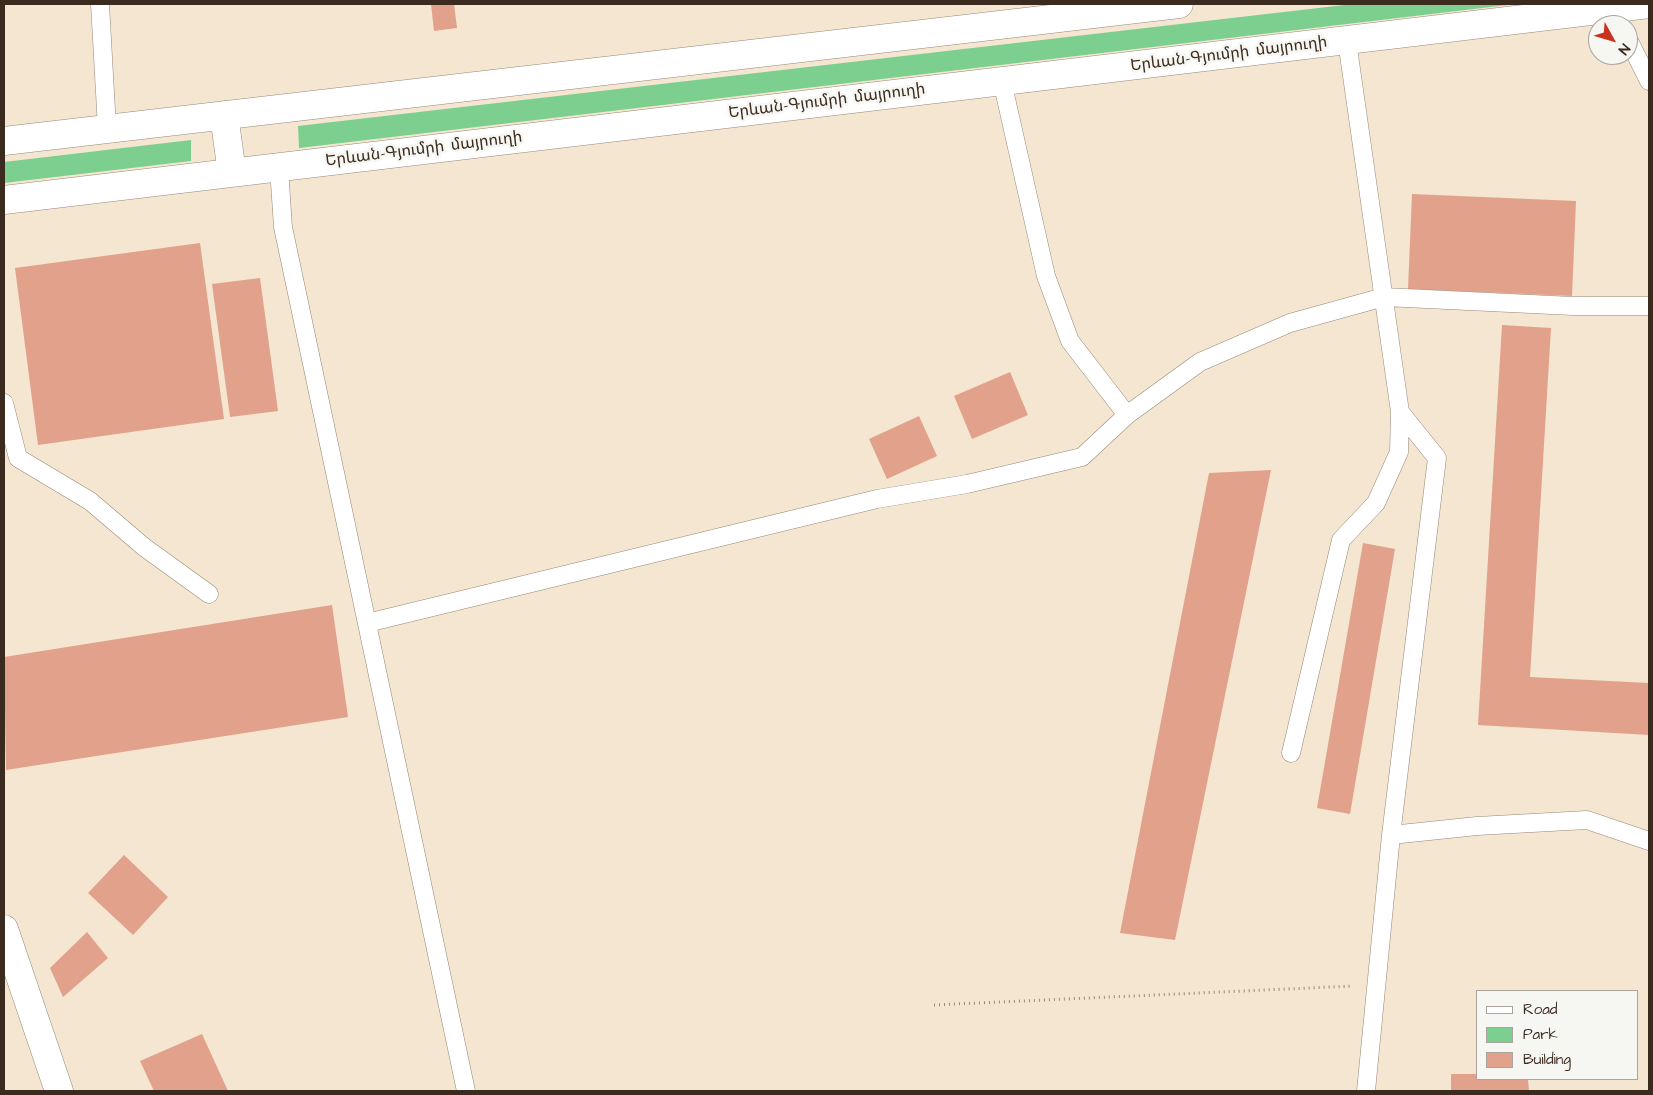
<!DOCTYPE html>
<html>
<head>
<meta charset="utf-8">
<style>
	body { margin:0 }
	#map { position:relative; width:1653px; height:1095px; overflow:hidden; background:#f4e6d1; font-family:"Architects Daughter",sans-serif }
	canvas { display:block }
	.frame { position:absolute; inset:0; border:5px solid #3b2a1e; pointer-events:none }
	.legend { position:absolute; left:1476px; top:990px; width:162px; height:90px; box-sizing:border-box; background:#f6f6f2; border:1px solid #aba49d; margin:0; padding:6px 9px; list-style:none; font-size:15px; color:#3b2a1e }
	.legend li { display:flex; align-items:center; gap:10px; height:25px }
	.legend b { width:25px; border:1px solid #aba49d }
	.north { position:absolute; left:1588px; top:15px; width:50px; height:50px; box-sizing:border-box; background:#f6f6f2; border:1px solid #aba49d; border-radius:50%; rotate:129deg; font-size:14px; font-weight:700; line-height:20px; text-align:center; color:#3b2a1e }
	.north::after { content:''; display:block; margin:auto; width:18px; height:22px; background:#c8321e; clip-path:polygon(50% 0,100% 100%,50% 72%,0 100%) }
</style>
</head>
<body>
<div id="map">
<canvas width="1653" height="1095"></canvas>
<div class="frame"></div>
<ul class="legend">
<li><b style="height:6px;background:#fff"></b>Road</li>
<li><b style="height:14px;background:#7dcf90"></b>Park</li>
<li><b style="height:14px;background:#e2a18a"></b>Building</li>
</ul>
<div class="north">N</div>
</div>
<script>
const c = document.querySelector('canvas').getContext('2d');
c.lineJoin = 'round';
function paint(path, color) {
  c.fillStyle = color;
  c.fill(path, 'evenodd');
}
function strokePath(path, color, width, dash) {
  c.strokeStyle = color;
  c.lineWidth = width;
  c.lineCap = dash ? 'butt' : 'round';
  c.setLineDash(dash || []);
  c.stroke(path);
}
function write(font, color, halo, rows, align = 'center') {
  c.font = font + ' "Architects Daughter","Noto Sans Armenian",sans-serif';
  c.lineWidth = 5;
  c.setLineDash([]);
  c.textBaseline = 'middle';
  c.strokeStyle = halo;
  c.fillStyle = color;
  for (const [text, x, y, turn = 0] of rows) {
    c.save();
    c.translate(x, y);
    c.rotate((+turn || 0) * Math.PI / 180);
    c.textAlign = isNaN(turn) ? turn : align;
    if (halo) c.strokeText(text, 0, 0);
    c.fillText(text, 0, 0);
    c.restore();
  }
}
paint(new Path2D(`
	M1353 4H1516L299 148 298 126Z
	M191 140V161L4 183V162Z`), '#7dcf90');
paint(new Path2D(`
	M431 4H454L457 28 434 31Z
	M1412 194 1576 201 1572 296 1408 289Z
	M200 243 224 419 38 445 15 268Z
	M260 278 278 411 230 417 212 284Z
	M1502 325 1551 328 1530 677 1649 683V735L1478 725Z
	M1010 372 1028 415 972 439 954 396Z
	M919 416 937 456 887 479 869 439Z
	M1271 470 1175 940 1120 933 1209 473Z
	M1363 543 1395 549 1350 814 1317 808Z
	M332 605 348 717 6 770 4 657Z
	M124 855 168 897 133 935 88 893Z
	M87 932 108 958 63 997 50 968Z
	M202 1034 228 1091H154L140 1061Z
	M1451 1074H1477V1079H1528L1529 1091H1451Z`), '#e2a18a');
const lane = new Path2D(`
	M100 4 107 128
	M1612 9 1621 25
	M1628 39 1649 81
	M1347 41 1400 412 1437 458 1391 835 1366 1091
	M1002 81 1046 276 1070 341 1127 415
	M279 168 283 227 466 1091
	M4 403 18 458 90 501 144 547 209 594
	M367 623 877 499 967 484 1082 457 1127 415 1200 362 1290 323 1384 297 1573 306H1649
	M1291 753 1341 540 1376 503 1399 452 1400 412
	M1391 835 1477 826 1587 820 1649 841`);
const street = new Path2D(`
	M4 929 59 1091`);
const highway = new Path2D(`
	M224 115 232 173
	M4 141 1179 4
	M4 200 1649 4`);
strokePath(lane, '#988878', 19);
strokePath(street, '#988878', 29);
strokePath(highway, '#988878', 29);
strokePath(new Path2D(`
	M934 1005 1353 986`), '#988878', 3, [1, 4]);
strokePath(lane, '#fff', 18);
strokePath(street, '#fff', 28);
strokePath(highway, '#fff', 28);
write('16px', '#3b2a1e', '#f6f6f2', [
	["Երևան-Գյումրի մայրուղի",1229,55,-7],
	["Երևան-Գյումրի մայրուղի",827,102,-7],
	["Երևան-Գյումրի մայրուղի",424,150,-7]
]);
</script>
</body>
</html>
